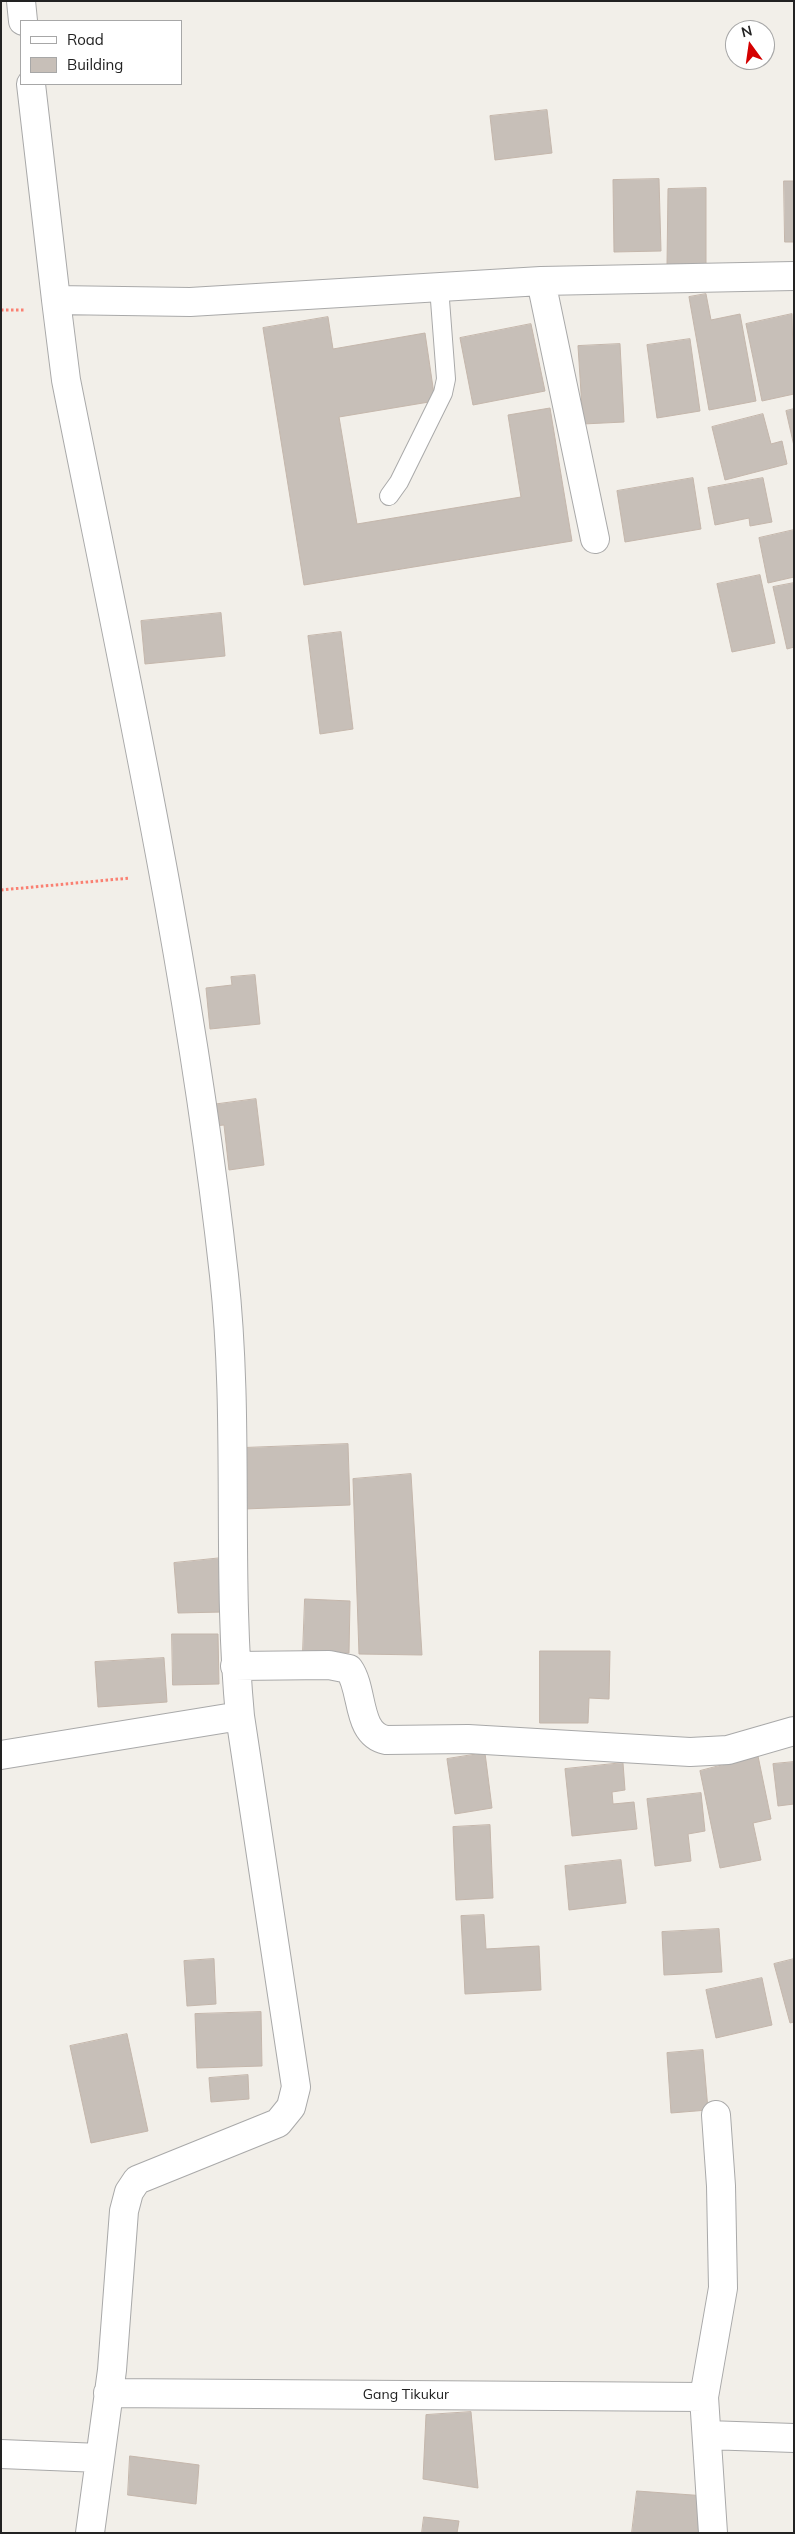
<!DOCTYPE html>
<html>
<head>
<meta charset="utf-8">
<style>
	body { margin:0 }
	#map { position:relative; width:795px; height:2534px; overflow:hidden; background:#f2efe9; font-family:Mulish,sans-serif }
	canvas { display:block }
	.frame { position:absolute; inset:0; border:2px solid #222; pointer-events:none }
	.legend { position:absolute; left:20px; top:20px; width:162px; height:65px; box-sizing:border-box; background:#fff; border:1px solid #a7a7a7; margin:0; padding:6px 9px; list-style:none; font-size:15px; color:#222 }
	.legend li { display:flex; align-items:center; gap:10px; height:25px }
	.legend b { width:25px; border:1px solid #a7a7a7 }
	.north { position:absolute; left:725px; top:20px; width:50px; height:50px; box-sizing:border-box; background:#fff; border:1px solid #a7a7a7; border-radius:50%; rotate:346deg; font-size:14px; font-weight:700; line-height:20px; text-align:center; color:#222 }
	.north::after { content:''; display:block; margin:auto; width:18px; height:22px; background:#d40000; clip-path:polygon(50% 0,100% 100%,50% 72%,0 100%) }
</style>
</head>
<body>
<div id="map">
<canvas width="795" height="2534"></canvas>
<div class="frame"></div>
<ul class="legend">
<li><b style="height:6px;background:#fff"></b>Road</li>
<li><b style="height:14px;background:#c7bfb8"></b>Building</li>
</ul>
<div class="north">N</div>
</div>
<script>
const c = document.querySelector('canvas').getContext('2d');
c.lineJoin = 'round';
function paint(path, color) {
  c.fillStyle = color;
  c.fill(path, 'evenodd');
}
function strokePath(path, color, width, dash) {
  c.strokeStyle = color;
  c.lineWidth = width;
  c.lineCap = dash ? 'butt' : 'round';
  c.setLineDash(dash || []);
  c.stroke(path);
}
function write(font, color, halo, rows, align = 'center') {
  c.font = font + ' Mulish,sans-serif';
  c.lineWidth = 4;
  c.setLineDash([]);
  c.textBaseline = 'middle';
  c.strokeStyle = halo;
  c.fillStyle = color;
  for (const [text, x, y, turn = 0] of rows) {
    c.save();
    c.translate(x, y);
    c.rotate((+turn || 0) * Math.PI / 180);
    c.textAlign = isNaN(turn) ? turn : align;
    if (halo) c.strokeText(text, 0, 0);
    c.fillText(text, 0, 0);
    c.restore();
  }
}
const building = new Path2D(`
	M547 110 552 153 495 160 490 116Z
	M659 179 661 251 614 252 613 180Z
	M784 181H794V242H785Z
	M706 188V266L667 265 668 189Z
	M706 294 711 320 740 314 756 401 709 410 689 297Z
	M792 314 794 394 762 401 746 324Z
	M328 317 333 349 425 333 435 401 339 417 357 524 521 497 508 415 550 408 572 541 304 585 263 328Z
	M531 324 545 391 473 405 460 338Z
	M690 339 700 411 657 418 647 345Z
	M620 344 624 422 583 424 578 346Z
	M794 409V446L786 411Z
	M763 414 771 444 782 441 787 464 725 480 712 427Z
	M693 478 701 529 625 542 617 491Z
	M763 478 772 522 750 526 749 518 715 525 708 488Z
	M794 530V577L768 583 759 538Z
	M760 575 775 643 732 652 717 584Z
	M794 583V647L787 649 773 587Z
	M221 613 225 656 145 664 141 621Z
	M341 632 353 729 320 734 308 636Z
	M255 975 260 1024 210 1029 206 988 232 985 231 977Z
	M256 1099 264 1165 229 1170 224 1125 214 1126 211 1105Z
	M348 1444 350 1505 244 1509 242 1448Z
	M411 1474 422 1655 359 1654 353 1479Z
	M222 1558 223 1612 178 1613 174 1563Z
	M305 1599 350 1601 349 1653 303 1652Z
	M172 1634H218L219 1684 173 1685Z
	M540 1651H610L609 1699 589 1698 588 1723H540Z
	M164 1658 167 1702 98 1707 95 1662Z
	M485 1753 492 1808 455 1814 447 1759Z
	M758 1756 771 1819 753 1823 761 1860 720 1868 700 1771Z
	M794 1762V1804L778 1806 773 1764Z
	M623 1763 625 1790 612 1792 613 1804 634 1802 637 1829 572 1836 565 1769Z
	M701 1793 705 1831 688 1834 691 1861 655 1866 647 1799Z
	M490 1825 493 1898 456 1900 453 1827Z
	M621 1860 626 1903 569 1910 565 1866Z
	M484 1915 486 1949 539 1946 541 1990 465 1994 461 1916Z
	M719 1929 722 1972 664 1975 662 1932Z
	M214 1959 216 2004 187 2006 184 1961Z
	M794 1959V2022L790 2023 774 1964Z
	M762 1978 772 2025 716 2038 706 1990Z
	M261 2012 262 2066 197 2068 195 2014Z
	M127 2034 148 2131 91 2143 70 2046Z
	M703 2050 708 2110 671 2113 667 2053Z
	M248 2075 249 2099 211 2102 209 2078Z
	M471 2412 478 2488 423 2479 426 2415Z
	M130 2456 199 2465 196 2504 128 2495Z
	M637 2491 706 2496 699 2533H632Z
	M424 2517 459 2521 457 2533H422Z`);
paint(building, '#c7bfb8');
strokePath(building, '#c4b6ab', 1);
const lane = new Path2D(`
	M389 496 399 482 443 393 446 379 439 287`);
const street = new Path2D(`
	M21 1 23 21
	M31 84 56 300 190 302 541 281 794 276
	M541 281 595 539
	M56 300 66 380C125 677 191 974 224 1275 240 1421 226 1569 240 1716L296 2087 291 2107 278 2123 137 2180 129 2192 124 2211 112 2370 90 2533
	M235 1666 329 1665 349 1669C364 1690 356 1734 386 1740L468 1739 690 1752 728 1750 794 1731
	M1 1755 240 1716
	M108 2393 704 2397
	M707 2435 794 2438
	M1 2454 100 2458
	M713 2533 704 2397 723 2288 721 2186 716 2115`);
strokePath(lane, '#a9a9a9', 20);
strokePath(street, '#a9a9a9', 30);
strokePath(new Path2D(`
	M1 310H26
	M1 890 130 878`), '#fa8072', 3, [2.5, 2.5]);
strokePath(lane, '#fff', 18);
strokePath(street, '#fff', 28);
write('14px', '#222', '#fff', [
	["Gang Tikukur",406,2395]
]);
</script>
</body>
</html>
